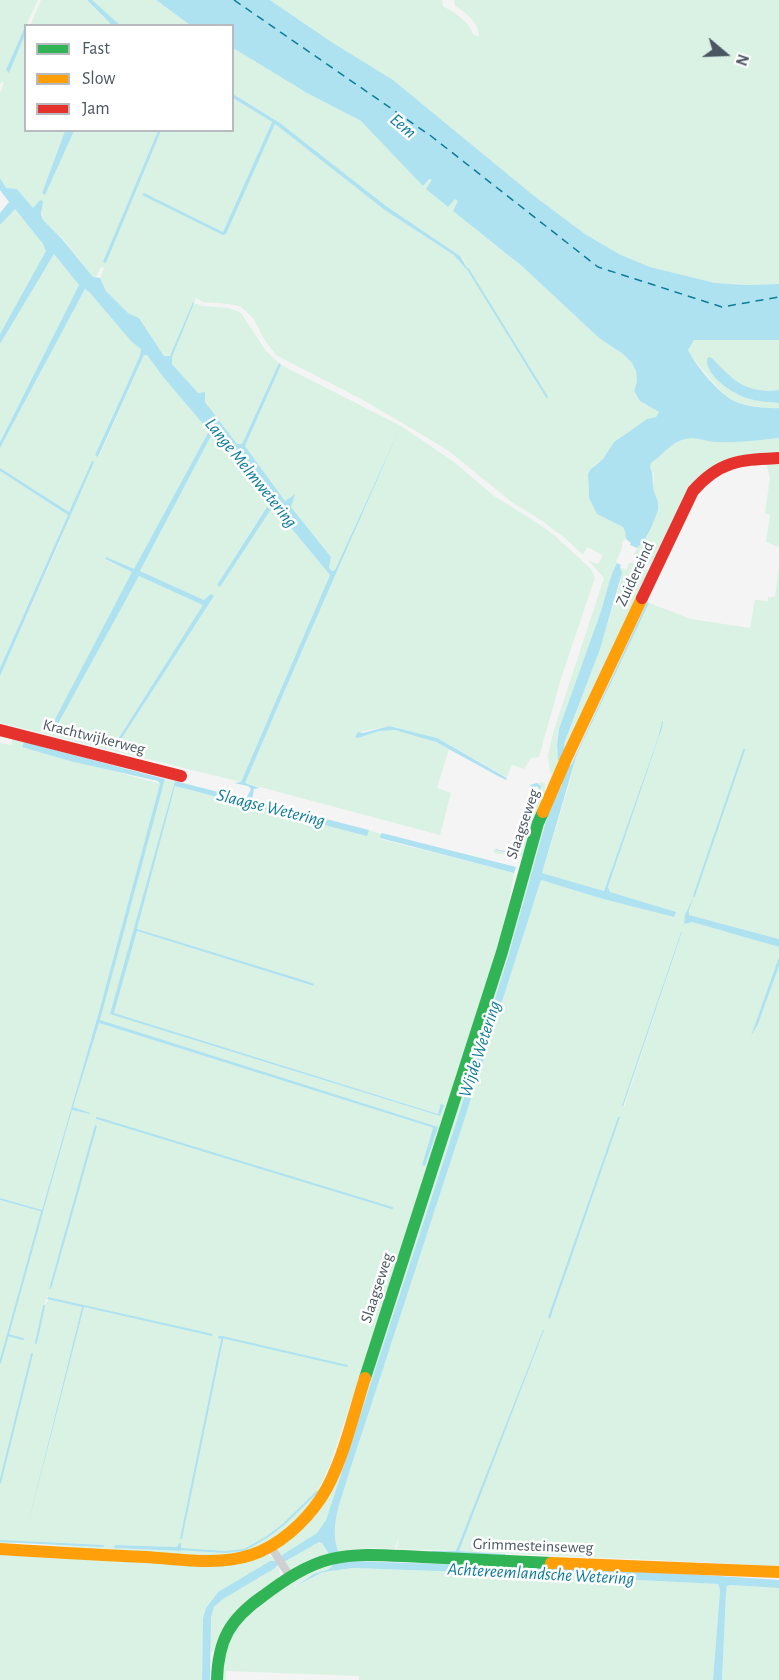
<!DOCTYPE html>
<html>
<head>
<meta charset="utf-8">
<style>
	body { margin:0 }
	#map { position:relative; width:779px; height:1680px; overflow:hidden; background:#f4f4f4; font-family:"Alegreya Sans",sans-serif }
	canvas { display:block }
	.legend { position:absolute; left:24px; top:24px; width:210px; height:108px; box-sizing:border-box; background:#fff; border:2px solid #b7bbc0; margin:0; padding:8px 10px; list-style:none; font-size:18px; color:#4a5661 }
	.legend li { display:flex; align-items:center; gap:12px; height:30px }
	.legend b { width:30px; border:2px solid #b7bbc0 }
	.north { position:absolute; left:695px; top:24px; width:60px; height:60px; -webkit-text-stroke:4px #fff; paint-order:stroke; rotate:109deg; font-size:16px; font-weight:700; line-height:24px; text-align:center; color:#4a5661 }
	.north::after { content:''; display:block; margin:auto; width:21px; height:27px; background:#4a5661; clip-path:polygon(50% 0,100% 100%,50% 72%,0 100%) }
</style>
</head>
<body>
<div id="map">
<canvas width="779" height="1680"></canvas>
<ul class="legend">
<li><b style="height:8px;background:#30b455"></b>Fast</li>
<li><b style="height:8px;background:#ff9f0a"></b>Slow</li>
<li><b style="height:8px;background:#e5322d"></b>Jam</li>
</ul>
<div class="north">N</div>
</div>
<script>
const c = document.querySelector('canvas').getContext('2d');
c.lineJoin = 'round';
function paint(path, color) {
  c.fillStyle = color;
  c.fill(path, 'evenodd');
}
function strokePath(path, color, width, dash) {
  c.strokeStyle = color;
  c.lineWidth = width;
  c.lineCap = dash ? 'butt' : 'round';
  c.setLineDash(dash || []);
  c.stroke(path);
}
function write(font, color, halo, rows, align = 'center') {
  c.font = font + ' "Alegreya Sans",sans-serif';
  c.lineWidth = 5;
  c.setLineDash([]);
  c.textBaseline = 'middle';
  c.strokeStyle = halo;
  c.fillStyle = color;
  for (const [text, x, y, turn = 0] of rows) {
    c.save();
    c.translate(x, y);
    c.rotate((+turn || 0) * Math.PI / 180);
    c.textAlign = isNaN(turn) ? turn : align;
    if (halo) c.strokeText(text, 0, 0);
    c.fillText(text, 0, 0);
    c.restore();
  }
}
paint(new Path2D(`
	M0 0H38L26 26 9 73 25 35 26 130 65 131 42 193 45 194 74 131H158L104 262 106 263 161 131 232 130 233 98 272 122 223 232 144 193 143 195 225 234 275 124 386 211 454 255 468 270 464 260 460 256 386 206 280 123 233 94V48L307 93 361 121 423 185 429 179 433 180 427 189 448 207 455 198 459 202 453 211 523 267 599 338 623 354 632 363 636 371 637 381 634 391 640 401 659 412 656 417 647 419 614 442 603 459 594 466 588 481 589 498 597 514 623 527 625 530 626 539 623 541 621 551 616 562 617 563C609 578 606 595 601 611 587 650 573 690 559 729L557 745 558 759 562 760 553 774 550 773 548 756 553 733 604 578 588 560 598 564 603 555 587 547 583 555 565 538 541 520 513 503 450 452 426 437 363 400 276 355 264 339 253 318 240 306 229 304 203 302 196 298 194 303 202 306 229 308 241 313 266 351 279 363 242 444H237L205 402V394H198L172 364V357L193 303 170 356H164L139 318 128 313 106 291 100 278 104 268 101 267 96 277H93L63 239 43 220 40 200 33 209 17 189 6 188 0 178V93L4 82H2L0 84Z
	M41 0H87L110 23 109 26H30Z
	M91 0H156L190 25H120Z
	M270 0H442L443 6C455 13 468 20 473 34L479 37C479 23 467 13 455 6L454 0H779V284L746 285 715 283 650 267 619 254 585 234 533 195 393 80 330 41Z
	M14 208 43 244 47 251 0 334V225Z
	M54 254 79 285 0 442V344Z
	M85 289 90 293 131 341 141 348 140 355 126 387 95 455 99 457 144 355H147L164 378 209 431 134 570 106 557 105 560 133 572 54 729 139 576 204 604 115 744H118L214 596 204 600 140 571 212 434 236 459 270 501 217 585 220 586 273 505 330 575 241 782 0 723V676L60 541 92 461 69 512 0 468V448Z
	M694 340H779V390C746 394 733 380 712 358L709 357C711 364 713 374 717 379 732 397 757 402 779 403V408L772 409 737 403 725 395 712 381 690 355 688 350Z
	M281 365 401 426 454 462 494 496 530 518 554 535 591 569 595 578 562 675 539 757 531 758 524 769 512 765 507 777 437 738 389 726 360 732 355 737C366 734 378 730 389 730 405 730 435 741 449 749L437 788 451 793 440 835 245 783 301 653 399 431 335 570 332 571 329 568 331 557 291 507 293 495 285 501 245 446Z
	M694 437C723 444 750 441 779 438V455L717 465 652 565 644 563 634 555 637 548 647 537 659 506 653 487 654 474 650 467 651 463 669 447 683 439Z
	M779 462V547L766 542 770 515 765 513 770 478 766 463Z
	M0 471 68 515 0 668Z
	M629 563H632L648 570 651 573 566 753 564 744C582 697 600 651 614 603 617 592 624 578 620 567L626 570Z
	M779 567V939L689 915 690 906 685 915 687 922H692L779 947 778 963 758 1024 779 966V1566L459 1551 544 1330 456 1551 397 1549 399 1537 395 1549 372 1548 338 1551C329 1525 342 1498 349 1473L460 1133 541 880 603 899 674 917 675 912 609 892 608 887 662 728V721L658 738 604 891 542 873 568 788 577 754 649 603 691 619 750 628 755 600 768 601V597H775ZM681 932H682L624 1107H622ZM618 1117 619 1118 552 1314 548 1317Z
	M12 739 24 742 23 747 161 784 100 1008 42 1210 0 1198V743L12 745Z
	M563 774 562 785 545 825 508 957 456 1123 326 1520 317 1533 281 1556 278 1553 279 1546 324 1500 531 853Z
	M165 779 175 781 111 1014 440 1116 442 1104 438 1114 114 1013 137 931 314 986V985L137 929 175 786 367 835 369 830 381 834 380 839 514 873 509 902 497 949 363 1367 329 1467 319 1488 322 1493 273 1542 231 1557 112 1551 110 1549 95 1550 28 1542 0 1544V1200L43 1212 72 1110 90 1114 73 1107 99 1023 431 1127 433 1128 422 1165H425L437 1127 99 1020ZM96 1126 52 1286 49 1289ZM48 1294V1297L213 1335 84 1307 38 1483 82 1307 49 1299 44 1306ZM224 1337 182 1538 181 1539 221 1338ZM115 1545 177 1547 181 1551 115 1548Z
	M541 782 545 783C547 805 532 833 525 854L518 857 494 853V848C502 855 515 855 523 846L537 804 541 786 538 783Z
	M319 1542 324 1545 329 1554 295 1570H290L285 1562Z
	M266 1554 274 1558 276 1561H270L218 1592 206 1608 203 1618 202 1680H0V1555L152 1562Z
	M333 1561 331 1568 318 1572 294 1586 295 1587 323 1572 353 1568 519 1574 718 1584 720 1590 713 1680H359V1676L226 1671V1680H219L228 1634 257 1602Z
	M278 1564 280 1574 278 1581 211 1653C210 1640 207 1623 212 1611 217 1598 264 1572 278 1564Z
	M730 1585 779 1588V1680H722L726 1593 727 1586Z`), '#d9f2e3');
paint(new Path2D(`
	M87 0H92L120 25H109L110 23Z
	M156 0H270L330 41 393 80 533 195 585 234 619 254 650 267 715 283 746 285 779 284V340H694L688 350C696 366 720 395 736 402 744 406 771 409 779 408V438C759 440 738 443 718 442 707 442 696 436 685 439 670 443 663 455 651 463L650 467C654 476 652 476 653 486 654 495 660 501 658 510 653 523 648 539 637 548L630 545 631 543 626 539 625 531 623 527 597 514 589 498 588 474 590 470 603 459 614 442 647 419 656 417 659 412 640 401 634 391 637 381 636 371 632 363 623 354 599 338 523 267 453 211 458 201 455 199 448 207 426 189 432 180 429 179 423 186 361 121 307 93 233 48 232 26 190 25Z
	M25 27V35L9 73 6 70Z
	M233 94 280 123 386 206 460 256 468 269 467 270 454 255 386 211 275 124 226 234 223 235 142 195 144 193 223 232 272 122 233 98Z
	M65 131H74L45 195 42 193Z
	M158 131H161L106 263 103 262Z
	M0 178 6 188 17 189 33 208 40 200 43 201 41 214 43 220 62 239 93 277 100 278 106 291 128 313 139 318 164 356H170L193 302 194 303 172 357V364L198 393 205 392V402L237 444H242L279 363 281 365 245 446 285 501 295 494 291 507 331 557 329 568 332 571 335 570 401 426 301 653 245 783 260 788 254 789 252 800 369 830 367 836 175 786 137 929 306 981 314 984V986L137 931 114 1013 438 1114 441 1104 444 1105 440 1116 110 1014 175 781 246 799 251 789 248 786 234 783 241 782 244 775 330 575 273 506 220 587 217 585 270 502 236 459 212 434 140 571 204 600 211 594 214 596 118 744H115L203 605 139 576 55 729 51 727 132 572 105 559 106 557 134 569 209 431 164 378 147 355H144L98 457 95 455 126 387 140 355 141 349 131 341 90 293 85 289 0 448V442L79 285 54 254 0 344V334L46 251 43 244 15 209 0 225V213L9 202 0 190Z
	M709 357 712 358C733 380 746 394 779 390V403C767 402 752 401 741 396 728 390 706 375 707 359Z
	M92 461 94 462 0 676V668L68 515 0 471V468L69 512Z
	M617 563 621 565 620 567 622 573 600 649 564 744 568 766 571 765 647 602 649 603 577 754 542 873 604 891 658 738 662 721H663L662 728 608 887 610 892 676 912 674 917 603 899 541 880 460 1133 349 1473C342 1498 329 1525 338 1551L335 1554 355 1561 657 1572 779 1580V1588L730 1585 727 1586 726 1593 722 1680H713L720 1590 718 1584 519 1574 353 1568 323 1572 294 1587 314 1574 329 1569 332 1566 333 1561 326 1549 322 1543 319 1542 286 1561C276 1563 281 1562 275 1568L223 1599 214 1607 211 1617 210 1680H202L203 1618 206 1608 218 1592 270 1561H275L281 1558 282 1555 317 1533 326 1520 456 1123 508 957 545 825 551 807 562 785V760H558L557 745 559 729C573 690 587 650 601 611 606 595 609 578 617 563Z
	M389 726 437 738 507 778 506 780 496 775 436 742 395 730 379 731 358 738 355 737 358 732 363 733Z
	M24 742 165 779 100 1020 438 1127 425 1166 422 1165 433 1128 431 1127 99 1023 73 1107 90 1113V1114L72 1110 43 1212 0 1200V1198L42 1210 100 1008 160 784 158 781 70 761 22 747Z
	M537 783 541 786 540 791 523 846C515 855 507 853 496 850V849C507 852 515 854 523 842L539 789 537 786 531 788 530 785Z
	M382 833 516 867 514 873 380 838V836Z
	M694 896 689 910V915L779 939V947L692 922 684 924 685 915Z
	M681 932H682L623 1107 622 1106Z
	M779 957V966L758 1024 751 1036Z
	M618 1117H620L550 1319 548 1317Z
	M95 1125 97 1126 52 1286 50 1289H49Z
	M48 1297 213 1334 212 1336 84 1307 27 1528 82 1307 47 1299Z
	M543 1330H544L459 1551 505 1554V1555L432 1552V1551H456Z
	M219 1336H224L182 1539H180L221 1339 218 1338Z
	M179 1543H181V1551L114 1548 115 1545 177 1547Z`), '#aee2f0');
strokePath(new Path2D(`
	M468 269 547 397
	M694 896 744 750
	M97 1118 392 1208
	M8 1335 23 1339
	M222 1337 347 1366
	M36 1343 44 1306
	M0 1363 42 1212
	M0 1483 32 1354
	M0 1541 103 1546
	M179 1549 225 1552 244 1550 267 1537 284 1524 317 1492`), '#aee2f0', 2);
strokePath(new Path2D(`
	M234 0 431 136 598 267 722 307 779 297`), '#0c7c9b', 1.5, [8, 6]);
strokePath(new Path2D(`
	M271 1547 291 1578`), '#ced0d2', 8);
strokePath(new Path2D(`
	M365 1378 502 952 538 823 543 812
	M217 1680C218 1640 230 1619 263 1596 283 1581 306 1565 331 1559 361 1552 392 1556 422 1557 465 1559 508 1561 551 1563`), '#30b455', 12);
strokePath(new Path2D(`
	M543 812 566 759 642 598
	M0 1549C49 1552 98 1555 146 1557 180 1559 218 1566 251 1555 279 1546 305 1522 321 1498 342 1466 353 1415 365 1378
	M551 1563 779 1572`), '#ff9f0a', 12);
strokePath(new Path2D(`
	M642 598 693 491C720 460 741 460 779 458
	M0 730 181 776`), '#e5322d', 12);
write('16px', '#4a5661', '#fff', [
	["Zuidereind",635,574,-65],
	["Krachtwijkerweg",94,737,14],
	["Slaagseweg",523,824,-71],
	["Slaagseweg",377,1288,-72],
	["Grimmesteinseweg",533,1546,2]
]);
write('italic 18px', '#0c7c9b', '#fff', [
	["Eem",403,126,40],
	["Lange Melmwetering",251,473,51],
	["Slaagse Wetering",271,808,14],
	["Wijde Wetering",480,1049,-72],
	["Achtereemlandsche Wetering",541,1574,3]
]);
</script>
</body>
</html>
